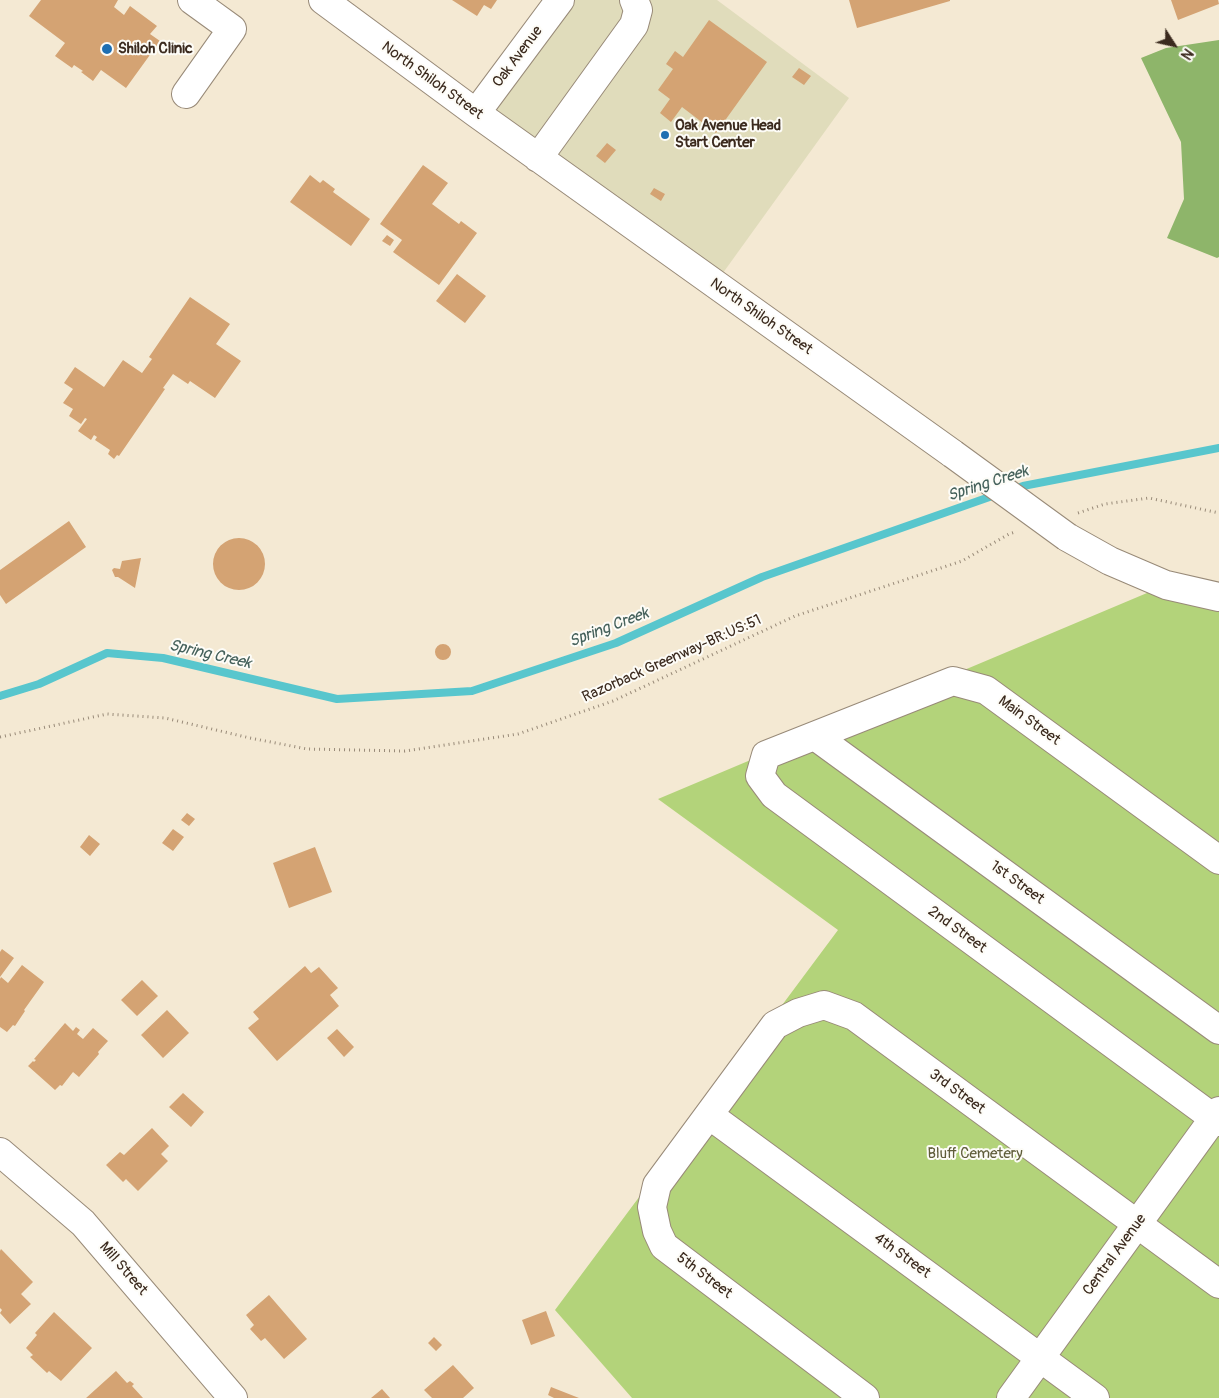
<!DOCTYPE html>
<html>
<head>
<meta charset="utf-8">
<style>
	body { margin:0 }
	#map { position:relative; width:1219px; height:1398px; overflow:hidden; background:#f4e9d3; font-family:Pangolin,sans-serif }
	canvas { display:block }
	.north { position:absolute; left:1149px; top:20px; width:50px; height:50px; -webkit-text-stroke:4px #fdfcf7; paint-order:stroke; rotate:125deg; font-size:14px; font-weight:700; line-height:20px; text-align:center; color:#3b2a1e }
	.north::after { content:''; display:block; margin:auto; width:18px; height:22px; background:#3b2a1e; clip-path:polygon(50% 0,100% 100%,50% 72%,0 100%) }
</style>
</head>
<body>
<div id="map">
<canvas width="1219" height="1398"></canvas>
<div class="north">N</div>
</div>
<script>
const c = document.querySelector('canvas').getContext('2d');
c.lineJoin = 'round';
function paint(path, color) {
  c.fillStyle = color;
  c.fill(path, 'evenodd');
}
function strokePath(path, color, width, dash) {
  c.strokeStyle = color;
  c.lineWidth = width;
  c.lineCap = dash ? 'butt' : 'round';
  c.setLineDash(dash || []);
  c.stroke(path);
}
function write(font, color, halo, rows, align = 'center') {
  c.font = font + ' Pangolin,sans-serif';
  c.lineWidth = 4;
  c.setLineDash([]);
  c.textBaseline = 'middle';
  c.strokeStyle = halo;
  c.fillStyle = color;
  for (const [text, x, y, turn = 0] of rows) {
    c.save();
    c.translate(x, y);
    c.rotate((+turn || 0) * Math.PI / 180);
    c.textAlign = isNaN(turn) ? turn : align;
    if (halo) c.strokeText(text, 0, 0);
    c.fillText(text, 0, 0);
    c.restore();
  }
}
paint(new Path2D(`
	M560 0H717L849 98 715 284 476 113Z`), '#e0dcbb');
paint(new Path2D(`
	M1166 585 1219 597V1398H632L555 1310 838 930 658 799Z`), '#b3d37a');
paint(new Path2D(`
	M1219 40V257L1217 258 1167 238 1184 199 1181 142 1141 58 1166 48Z`), '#8eb56a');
strokePath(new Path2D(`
	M1011 490 1023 486 1219 448
	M0 696 39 684 107 653 163 658 337 699 472 691 616 643 762 577 998 494`), '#58c6cd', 8);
paint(new Path2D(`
	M41 0H118L114 7 124 15 130 6 157 26 150 34 160 41 126 88 101 70 93 81 81 72 83 71 74 65 72 68 55 56 65 43 29 16Z
	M452 0H497L491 9 484 5 477 16Z
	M849 0H950V1L857 28Z
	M1171 0H1218L1219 4 1178 20Z
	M709 20 767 62 716 133 682 107 671 122 660 113 670 99 658 90 673 69 666 64 675 51 683 57Z
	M799 68 811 76 804 85 792 77Z
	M607 143 616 150 605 163 596 156Z
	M423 165 448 183 432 204 459 224 461 221 477 233 439 285 393 252 402 240 380 224Z
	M310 175 320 183 323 180 335 189 333 192 370 219 351 246 290 202Z
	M654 188 665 194 661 201 650 194Z
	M387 235 394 240 390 246 382 241Z
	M457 274 486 296 465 323 436 301Z
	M190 297 230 324 216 344 241 361 215 398 190 381 188 384 173 374 163 388 165 389 119 456 117 455 114 459 108 454 110 450 95 440 97 437 94 435 91 440 78 431 87 419 85 418 81 424 69 416 73 409 63 403 73 389 64 383 75 367 104 387 123 360 142 373 152 359 149 357Z
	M69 521 86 547 6 604 0 595V570Z
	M213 564a26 26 0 1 1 52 0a26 26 0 1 1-52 0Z
	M141 558 135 588 118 577H115L112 570 114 568 120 569 122 561Z
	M435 652a8 8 0 1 1 16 0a8 8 0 1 1-16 0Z
	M187 813 195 819 189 826 181 820Z
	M173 829 184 837 173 851 162 843Z
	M89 835 100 844 90 856 80 847Z
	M315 847 332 892 289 908 273 863Z
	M2 949 14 958 0 977V952Z
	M22 965 44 982 24 1010 25 1011 15 1026 13 1025 7 1032 0 1027V979L1 977 8 983Z
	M305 966 311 973 319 967 338 988 330 995 339 1006 277 1061 248 1028 259 1019 253 1012Z
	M142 980 158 996 137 1016 121 1000Z
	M167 1010 189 1033 163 1058 141 1035Z
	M65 1023 73 1031 76 1027 80 1030 77 1034 83 1039 93 1028 108 1041 98 1052 99 1054 79 1077 73 1072 62 1086 60 1085 55 1090 28 1066 33 1061 34 1062 36 1060 34 1059Z
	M337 1029 354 1047 344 1057 327 1038Z
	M183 1093 204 1112 191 1127 169 1107Z
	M152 1128 169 1146 161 1154 168 1161 138 1191 126 1179 123 1182 106 1165 120 1152 124 1155Z
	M1 1249 33 1282 21 1294 31 1304 10 1324 0 1313 2 1310 0 1308V1251Z
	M269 1295 307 1339 284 1359 265 1338 261 1341 250 1329 254 1325 246 1315Z
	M546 1311 555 1336 531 1345 522 1320Z
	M54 1312 92 1348 61 1381 49 1371 47 1373 30 1357 33 1355 26 1348 37 1335 35 1333Z
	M434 1337 442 1345 436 1351 428 1343Z
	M453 1365 474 1388 463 1398H432L424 1390Z
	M116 1371 127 1383 130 1381 134 1384 132 1386 143 1398H86Z
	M551 1387 579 1398H554L548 1395Z
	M382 1389 390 1398H371Z`), '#d4a373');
const minor = new Path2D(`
	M323 0 476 113 953 454
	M186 94 232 29 192 0
	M476 113 560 0
	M538 158 634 25 638 10 634 0
	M1067 537 1110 561 1166 585 1219 597
	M815 736 1219 1030
	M1219 860 986 690 953 681 766 755 760 776 774 795 1219 1122
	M709 1115 1095 1398
	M0 1152 83 1223 233 1398
	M865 1398 664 1246 657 1231 652 1207 657 1185 775 1025 798 1013 824 1005 854 1016 1219 1284
	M1011 1398 1219 1111`);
strokePath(minor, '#988a78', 30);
strokePath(new Path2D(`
	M1078 513 1105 504 1149 498 1219 513
	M0 737 107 714 165 718 250 738 307 749 405 751 518 734 613 701 795 616 962 561 1009 534 1015 532`), '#988a78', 3, [1, 4]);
strokePath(minor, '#fff', 28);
const minorBridge = new Path2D(`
	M953 454 1067 537`);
strokePath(minorBridge, '#988a78', 30, []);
strokePath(minorBridge, '#fff', 28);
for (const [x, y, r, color] of [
	[107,49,6,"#1f6fb2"],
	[665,135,5,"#1f6fb2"]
]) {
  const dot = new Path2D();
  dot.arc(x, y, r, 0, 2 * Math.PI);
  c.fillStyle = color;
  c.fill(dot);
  strokePath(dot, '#fdfcf7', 2);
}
write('bold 15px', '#3b2a1e', '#fdfcf7', [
	["Shiloh Clinic",118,49],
	["Oak Avenue Head",675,126],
	["Start Center",675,143]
], 'left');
write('15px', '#3b2a1e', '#fdfcf7', [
	["Oak Avenue",518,57,-53],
	["North Shiloh Street",432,81,36],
	["North Shiloh Street",761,317,35],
	["Razorback Greenway-BR:US:51",672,659,-24],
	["Main Street",1029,721,36],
	["1st Street",1017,883,36],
	["2nd Street",957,930,36],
	["3rd Street",957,1092,36],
	["Central Avenue",1115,1255,-54],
	["4th Street",902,1256,36],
	["Mill Street",123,1269,49],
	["5th Street",704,1276,37]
]);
write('15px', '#5f5d3a', '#fdfcf7', [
	["Bluff Cemetery",975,1154]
]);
write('italic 16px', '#45615b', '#fdfcf7', [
	["Spring Creek",988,484,-18],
	["Spring Creek",609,628,-21],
	["Spring Creek",210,655,13]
]);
</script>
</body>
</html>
